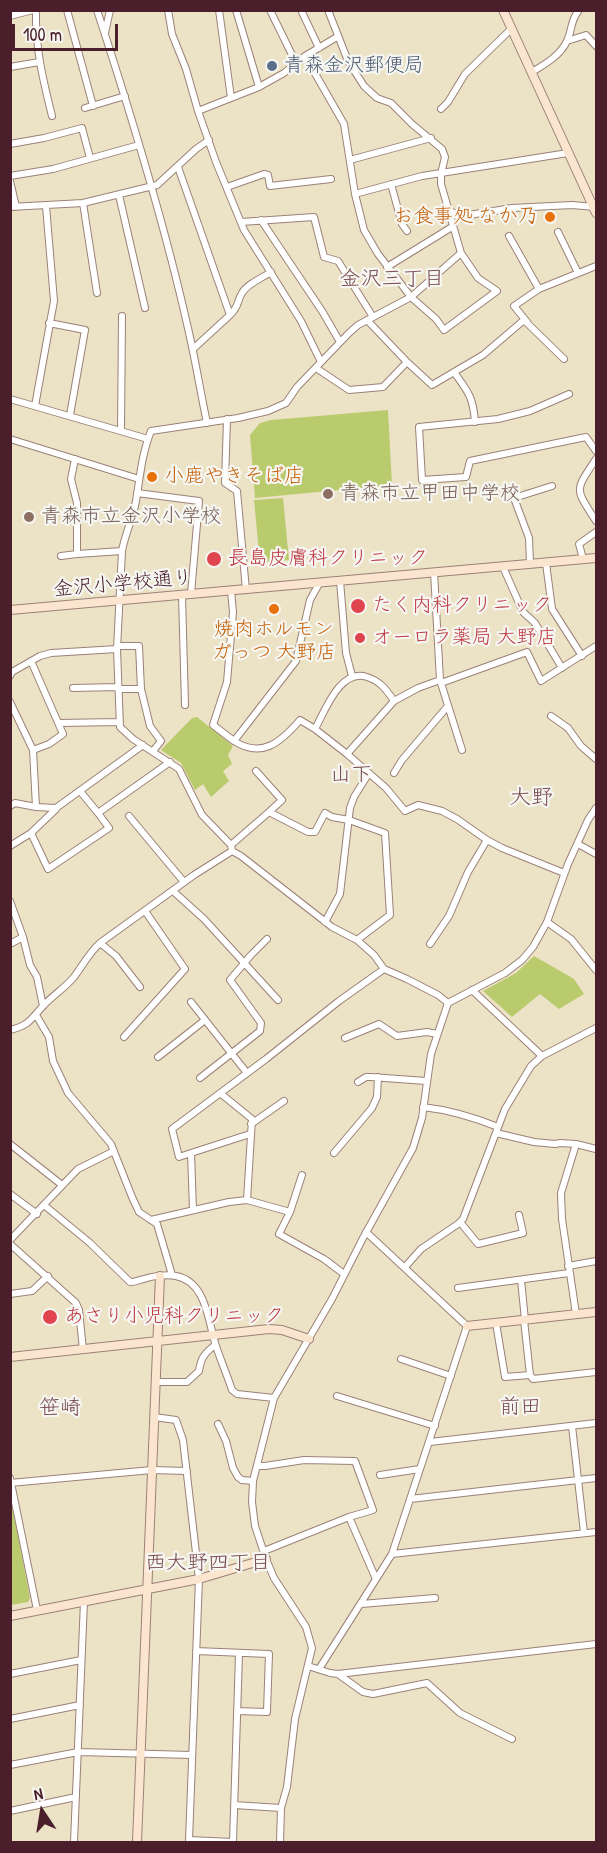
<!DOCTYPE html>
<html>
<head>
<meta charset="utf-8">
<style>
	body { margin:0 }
	#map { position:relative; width:607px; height:1853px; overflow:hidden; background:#ece3c6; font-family:"Patrick Hand",sans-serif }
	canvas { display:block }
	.frame { position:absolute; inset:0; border:12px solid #4a1f2b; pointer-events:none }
	.north { position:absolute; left:12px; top:1781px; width:60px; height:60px; -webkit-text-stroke:4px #f6f6f2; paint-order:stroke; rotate:348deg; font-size:16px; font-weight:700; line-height:24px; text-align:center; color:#4a1f2b }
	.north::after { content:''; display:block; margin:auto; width:21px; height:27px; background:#4a1f2b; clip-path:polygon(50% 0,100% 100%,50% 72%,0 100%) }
	.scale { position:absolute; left:12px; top:24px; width:106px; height:27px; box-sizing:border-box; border:3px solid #4a1f2b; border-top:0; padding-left:8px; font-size:18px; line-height:21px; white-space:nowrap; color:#4a1f2b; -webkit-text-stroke:4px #f6f6f2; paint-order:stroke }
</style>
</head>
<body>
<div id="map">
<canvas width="607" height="1853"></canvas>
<div class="frame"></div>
<div class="north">N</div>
<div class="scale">100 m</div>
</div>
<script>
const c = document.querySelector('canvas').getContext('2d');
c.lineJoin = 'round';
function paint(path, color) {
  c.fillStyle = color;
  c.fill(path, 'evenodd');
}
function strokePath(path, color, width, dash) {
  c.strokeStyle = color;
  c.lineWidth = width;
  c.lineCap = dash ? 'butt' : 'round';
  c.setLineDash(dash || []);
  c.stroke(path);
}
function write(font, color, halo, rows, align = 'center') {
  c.font = font + ' "Patrick Hand","Klee One",sans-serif';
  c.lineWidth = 4.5;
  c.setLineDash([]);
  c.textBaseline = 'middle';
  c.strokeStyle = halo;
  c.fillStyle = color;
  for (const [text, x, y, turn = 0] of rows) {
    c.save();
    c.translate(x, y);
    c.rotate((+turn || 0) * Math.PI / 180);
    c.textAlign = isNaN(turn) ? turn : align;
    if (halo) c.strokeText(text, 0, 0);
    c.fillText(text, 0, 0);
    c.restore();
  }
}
paint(new Path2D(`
	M388 410 392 485 255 498 250 435 260 423 271 420Z
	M283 498 289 560 260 562 254 500Z
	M197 717 233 746 228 755 232 764 223 771 229 781 211 797 203 784 195 790 181 763 161 750 192 718Z
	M534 956 574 979 584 994 559 1009 540 994 512 1017 483 991 516 973Z
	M11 1501 30 1598 28 1602 11 1605Z`), '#bacb6e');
const street = new Path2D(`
	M36 10C35 47 43 80 52 116
	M67 10 93 106
	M97 10C131 114 163 218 187 324 195 357 200 390 207 423
	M168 10 172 34 186 69 198 111 216 162 244 230 301 321 321 362
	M219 10 231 98
	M236 10 259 87
	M270 10 296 63
	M301 10 319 48
	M10 16 33 10
	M105 33 110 10
	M567 41 586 35 596 46
	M305 56 344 124 355 194 364 230 378 254 411 297 436 319 444 330 497 291 478 278 461 253 441 184V174L445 157 442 149 412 124 391 103 377 98 364 86 348 61 328 10
	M10 67 39 62
	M532 72C545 64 560 56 567 41 573 29 569 23 579 10
	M85 108 125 96
	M441 109 448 102 465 74 511 29
	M198 111 259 87 284 73 305 56 337 37
	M10 144 44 138 82 128 90 158
	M350 160 431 138
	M178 167 230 315 193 349
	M10 176 53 169 139 145
	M10 181 16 207
	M391 184 402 224 407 231
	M227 187 264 174 268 175 270 186 331 179
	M355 194 422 176 568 153
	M119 195 145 308
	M83 203 97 293
	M10 207 83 203 157 185 196 149 209 140
	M448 210 458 215H469L512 208 572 205 595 207
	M261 220 322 311 340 342
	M241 222 314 217 324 257 338 261 373 317
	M558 232 578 273
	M509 236 539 289
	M387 267 452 227
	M230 315C240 305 236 303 242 293 247 284 262 278 271 272
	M367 320 407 362 432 385 483 355 524 320 564 359
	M527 322 514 306 539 289 596 266
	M49 323 85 330 70 415
	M316 368 349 390 383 387 407 362
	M454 372C468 392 473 396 475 422
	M569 394 530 411 498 419 419 427 422 480 466 477 470 461 586 437 596 451
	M10 399 148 439
	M35 406 54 301 46 206
	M227 419 225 483 237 491 246 590
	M121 431 122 316
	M10 439 139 479
	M75 459 71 479 77 503V554L122 551
	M596 459C574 492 575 488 596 521
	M137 493 199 501 191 594
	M61 556 77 554
	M583 559 579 544 596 532
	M546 563 552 609 582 656
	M530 564 529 538 514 498 552 486
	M503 567 523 612 535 623 562 668
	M434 572 440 680 462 750
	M340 581 346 653 352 676
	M231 591 233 612 227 682 213 725 234 741 296 661 310 600 320 582
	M182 595 185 705
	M117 646H139L141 689 150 726 161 741 153 751
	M31 661 63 734 49 744 33 750
	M10 676 12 672 40 656 51 653 117 649
	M440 680 418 688 394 701 347 754 386 788 405 811 418 805 442 811 457 819 487 840 502 848 564 873
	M441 683 527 652 541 681 596 646
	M73 688 118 687
	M118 689H141
	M10 702 33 750 36 807 56 808 143 745
	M551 716 568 728 581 746 596 759
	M59 723 119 722
	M315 729C325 711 340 668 367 677 380 681 386 689 394 701
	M234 741C262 759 281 742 300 720L315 729 347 754
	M256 771 282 800 269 812
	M394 773 402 760 447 707
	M80 791 98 813 170 762
	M10 806 15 803 36 807
	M129 816 184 882
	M31 833 48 869 109 828 98 813
	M578 844 596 854
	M231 845 269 812 308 832H315L325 813 332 817 349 820 385 833 390 915 357 940
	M10 846 31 833 56 809
	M232 851 231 845 202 815 179 769 133 739 120 727 117 649 122 551C125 534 133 518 136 501 140 477 142 453 151 431L238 418 268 411 286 403 297 387 349 333 358 325 411 297 461 253
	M173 891 204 919 278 1000
	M10 901 23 937 30 965 37 977 43 1006
	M325 922 340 894 350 808 354 797 369 773
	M547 922 571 939 596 970
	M100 943 116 956 140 987
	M10 944 23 937
	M430 944 449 916 468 872 487 840
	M472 990 542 1056
	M191 1002 247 1073
	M36 1015 49 1037 53 1061 68 1093 111 1144 132 1197 139 1212 157 1224 172 1275
	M10 1030C30 1025 31 1019 43 1006 53 995 65 988 74 977 83 965 89 953 100 943L194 875 232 851 241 856 332 927 357 940 374 955 384 969 407 979 438 995 448 1003
	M124 1037 185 969 145 911
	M345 1038 379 1024 397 1036 427 1032 437 1034
	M158 1057 205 1020
	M200 1078 260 1031 261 1023 230 980 251 955 267 939
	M358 1082 366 1077H371L426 1081
	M220 1093 252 1119 247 1200
	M423 1107C450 1110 473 1117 498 1127
	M251 1124 284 1101
	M496 1133 534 1142 555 1144 560 1143 576 1144 596 1149
	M10 1144 62 1185
	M576 1144 561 1193 562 1219 576 1314
	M191 1153 250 1134
	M334 1153 372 1108 377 1097 378 1077
	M10 1194 37 1214
	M44 1205 90 1243 130 1282C136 1282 138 1280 144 1279 152 1276 167 1274 176 1276 207 1282 208 1322 216 1346 221 1361 227 1375 232 1390L237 1394 274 1398
	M193 1209 191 1153 179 1157 172 1129 266 1059 339 1001 384 969
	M290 1212 302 1175
	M151 1220 229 1202 247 1200 290 1212 279 1234 324 1259 344 1274
	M460 1222 478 1244 523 1233 519 1215
	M10 1240 78 1169 114 1151
	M10 1244 76 1303 79 1310 83 1350
	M568 1266 596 1261
	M405 1267 421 1249 458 1224 463 1219 505 1109 531 1066 542 1056 596 1028
	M521 1280 525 1320
	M458 1288 569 1273
	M10 1294 32 1291 48 1276
	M524 1320 530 1375 533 1379 596 1372
	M496 1323 505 1377 530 1375
	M401 1359 451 1376
	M155 1382H187L199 1371C201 1357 205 1353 215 1345
	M337 1396 435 1426
	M154 1417 176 1420 183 1440 199 1579 189 1840 233 1842 239 1654
	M218 1424 226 1441 233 1468 238 1477 242 1480 253 1481
	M572 1426 584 1533
	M430 1442 596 1423
	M257 1466H265L304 1460 355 1461 373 1510 349 1517
	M380 1475 420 1469
	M10 1478 37 1610
	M10 1483 152 1470 187 1471
	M410 1499 596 1478
	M264 1551 349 1517 376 1579
	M392 1554 596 1532
	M361 1604 435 1598
	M196 1651 269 1654 267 1712 237 1711
	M308 1666 330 1673 338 1674 596 1644
	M319 1669 392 1554 467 1326 366 1232
	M10 1674 81 1660
	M338 1674 363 1692 373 1694 427 1683 460 1713 512 1739
	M10 1719 80 1705
	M10 1765 78 1752 192 1755
	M234 1805 281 1808
	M10 1811 76 1797
	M74 1842 84 1601
	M280 1842 281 1808 287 1787 295 1719 312 1648 306 1627 274 1578 266 1559 255 1526 252 1502 253 1481 274 1398 332 1299 363 1238 413 1148 422 1118 431 1054 448 1003 505 973 522 960 533 947 547 922 568 864 588 820 596 808`);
const secondary = new Path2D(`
	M503 10 596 213
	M10 610 596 558
	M467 1326 596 1312
	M10 1357 269 1329 282 1330 309 1339
	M10 1616 199 1579 266 1559
	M137 1842 160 1276`);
strokePath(street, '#9b8178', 8);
strokePath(secondary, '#9b8178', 10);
strokePath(street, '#fff', 6);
strokePath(secondary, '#fce5cf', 8);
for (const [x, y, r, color] of [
	[272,66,6,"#5c6f8a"],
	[550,217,6,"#e8710a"],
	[152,477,6,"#e8710a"],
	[328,494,6,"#8d6e63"],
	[29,517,6,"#8d6e63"],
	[214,559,8,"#e0444e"],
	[358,606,8,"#e0444e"],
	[274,609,6,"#e8710a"],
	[360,638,6,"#e0444e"],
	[50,1317,8,"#e0444e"]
]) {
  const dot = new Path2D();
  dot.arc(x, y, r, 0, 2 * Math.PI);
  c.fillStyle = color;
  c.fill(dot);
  strokePath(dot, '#f6f6f2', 2);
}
write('20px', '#4e5e75', '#f6f6f2', [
	["青森金沢郵便局",284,66]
], 'left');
write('20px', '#c56008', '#f6f6f2', [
	["お食事処 なか乃",538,217],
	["小鹿やきそば店",164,477,"left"],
	["焼肉ホルモン",274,630,"center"],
	["ガっつ 大野店",274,653,"center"]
], 'right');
write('20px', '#785e54', '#f6f6f2', [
	["青森市立甲田中学校",340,494],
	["青森市立金沢小学校",41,517]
], 'left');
write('20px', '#be3a42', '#f6f6f2', [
	["長島皮膚科クリニック",228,559],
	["たく内科クリニック",372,606],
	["オーロラ薬局 大野店",372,638],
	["あさり小児科クリニック",64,1317]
], 'left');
write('20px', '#4a1f2b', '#f6f6f2', [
	["金沢小学校通り",123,584,-5]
]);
write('21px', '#7b4d4e', '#f6f6f2', [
	["金沢三丁目",392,279],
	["山下",351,775],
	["前田",520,1407],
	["笹崎",60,1408],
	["西大野四丁目",208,1563]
]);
write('22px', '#7b4d4e', '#f6f6f2', [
	["大野",531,798]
]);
</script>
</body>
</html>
